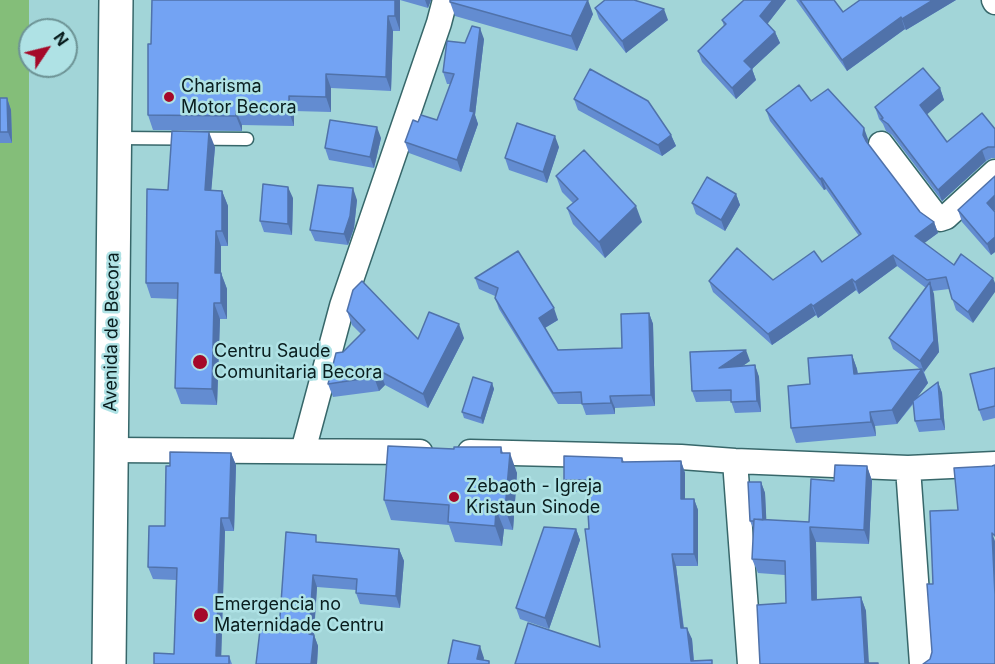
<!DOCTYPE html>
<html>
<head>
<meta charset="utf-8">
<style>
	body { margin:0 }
	#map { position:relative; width:995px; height:664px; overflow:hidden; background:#a2d5d8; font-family:Inter,sans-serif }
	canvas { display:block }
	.north { position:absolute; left:18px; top:18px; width:60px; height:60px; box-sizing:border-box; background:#afe2e5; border:2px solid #6d9395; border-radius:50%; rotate:55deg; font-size:16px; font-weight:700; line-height:24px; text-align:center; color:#091d1e }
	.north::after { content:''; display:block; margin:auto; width:21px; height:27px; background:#a50929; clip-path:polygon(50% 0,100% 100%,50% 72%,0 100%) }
</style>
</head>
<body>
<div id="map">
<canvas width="995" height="664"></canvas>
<div class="north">N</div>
</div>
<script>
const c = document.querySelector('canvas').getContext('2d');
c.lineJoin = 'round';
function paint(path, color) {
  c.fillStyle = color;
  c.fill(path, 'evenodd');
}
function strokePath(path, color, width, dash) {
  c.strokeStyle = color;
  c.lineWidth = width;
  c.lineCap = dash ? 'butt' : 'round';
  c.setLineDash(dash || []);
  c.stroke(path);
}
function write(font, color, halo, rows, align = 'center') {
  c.font = font + ' Inter,sans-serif';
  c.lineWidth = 5;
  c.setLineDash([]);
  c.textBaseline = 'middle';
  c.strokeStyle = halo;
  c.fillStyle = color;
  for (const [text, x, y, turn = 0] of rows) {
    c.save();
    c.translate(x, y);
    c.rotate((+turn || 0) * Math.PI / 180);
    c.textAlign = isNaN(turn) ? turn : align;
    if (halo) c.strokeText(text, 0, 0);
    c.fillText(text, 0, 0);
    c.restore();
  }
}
paint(new Path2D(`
	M0 0H29V664H0Z`), '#84be79');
const lane = new Path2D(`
	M116 138 247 139`);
const street = new Path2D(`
	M994 0 995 2
	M881 144 935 215 940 219 946 217 995 172
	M111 450 420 452
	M303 451 342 306 439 23 445 0
	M470 452 681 457 735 461 908 468 995 464
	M735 461 750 664
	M908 468 922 664`);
const primary = new Path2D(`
	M109 664 116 0`);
strokePath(lane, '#37676a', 15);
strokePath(street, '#37676a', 27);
strokePath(primary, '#37676a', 36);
strokePath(lane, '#fff', 12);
strokePath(street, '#fff', 24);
strokePath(primary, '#fff', 33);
paint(new Path2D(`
	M152 0H431L428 8 400 0V31H393L391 91 331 88V112L294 111V126L242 125V131L153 130 148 115 151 44Z
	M744 0H786L767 24 775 32 780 43 752 69 756 80 736 99 702 62 698 51 724 26 722 20Z
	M796 0H834L843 12 860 0H956L906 30 905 29 847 71Z
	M450 2 593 14 577 51 455 16Z
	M595 8 668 20 626 53 599 19Z
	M484 39 475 115 478 124 461 172 409 153 405 142 418 122 437 120 451 84H447L443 72 465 43Z
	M940 88 944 100 926 114 947 142 995 129V158H992L986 161 942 201 892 135 886 131 883 124 879 119 875 107Z
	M0 98H7L11 110 12 143H0Z
	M574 99 671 135 676 146 662 156 578 110Z
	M811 101 868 139 867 144 920 212 934 222 938 233 924 243 954 265 973 323 956 310 949 289 933 291 939 352 924 372 928 383 916 399 938 382 942 393 945 430 919 432 915 421 914 403 897 424 875 426 876 436 796 443 791 428 810 384 852 355 857 369 858 373 920 369 893 349 889 338 926 288 897 266 859 294 856 290 818 318 816 315 772 345 713 292 709 281 773 280 822 262 859 236 826 189 824 190 770 121 766 110Z
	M381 138 374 168 329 160 325 148Z
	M215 147 211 190 222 191 228 206V246H221V273L227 289V319H220L217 405 181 404 175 388 178 299 151 298 146 283Z
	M559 147 547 183 509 170 505 158Z
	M556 176 642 222 605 258 573 224 567 208 573 203 562 192Z
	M736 194 740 205 725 231 696 214 692 203Z
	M293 198 292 235 264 232 260 221Z
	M357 200 354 228 348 245 315 241 310 230Z
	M958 210 994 211 995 212V252L991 255 962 222Z
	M518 251 558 320 545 328 558 350 622 348 649 313 653 324 655 406 615 408V414L586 415 582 404H558L499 309 495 298V296L479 289 475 278Z
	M347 311 418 339 464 338 428 408 385 385 379 391 333 397 328 384 343 352 361 334 352 325Z
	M750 361 742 366 755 365 759 377 761 412 735 413 731 401 696 402 692 391Z
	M995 368V418L983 421 979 410Z
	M492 383 494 389 483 424 464 418 462 412Z
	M501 447 503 453 517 473 513 530 504 529 502 546 455 542 449 525 391 520 384 500 454 449Z
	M231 453 236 465 234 531H225L221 656H229L232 664H154L174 654 176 580 153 579 148 567 165 526 170 466Z
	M622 458 624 462 681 461 685 473V499H694L698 510V566H676L684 628 692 639 694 661 600 647 586 492H568L564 480Z
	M867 466 872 481 869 544 816 542 817 600 861 597 866 611 760 664 786 603 785 575 758 573 752 559 754 530 750 521 761 482 765 493 766 520 809 522 834 481Z
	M576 529 580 540 549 629 520 619 516 608Z
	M319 542 399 549 404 561 400 608 360 604 356 593V590L317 587 314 635 318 646 317 664H256L279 631Z`), '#638cd1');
paint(new Path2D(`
	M395 0H400V31L395 16Z
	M425 0H431L428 8Z
	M588 0 593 14 577 51 571 36Z
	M773 0H786L765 27 760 16Z
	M933 0H956L906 30 902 19Z
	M664 9 668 20 626 53 622 41Z
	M388 16 393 31 391 91 386 77Z
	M901 17 905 29 847 71 842 60Z
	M480 28 484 39 475 115 478 124 461 172 457 160 470 111Z
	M775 32 780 43 752 69 756 80 736 99 732 88 744 61Z
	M326 74 331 88V112L326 97Z
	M940 88 944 100 924 117 920 105Z
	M289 96 294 111V126L289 112Z
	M7 98 11 110 12 143 8 132Z
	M236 111 242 125V131L236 116Z
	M377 127 381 138 374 168 370 157Z
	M864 128 868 139 867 146 863 135Z
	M209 132 215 147 210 206 205 190Z
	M671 135 676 146 662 156 658 145Z
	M555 136 559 147 547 183 543 172Z
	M982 150 986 161 942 201 938 190Z
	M822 178 826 189 824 190 820 179Z
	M288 187 293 198 292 235 288 224Z
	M353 188 357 200 354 228 348 245 344 234Z
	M222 191 228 206V246L222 231Z
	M736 194 740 205 725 231 721 220Z
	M995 195V210L991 214 987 203Z
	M636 206 642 222 605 258 599 242Z
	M934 222 938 233 919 247 915 236Z
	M216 231 221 246V288L215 273Z
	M995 237V252L991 255 987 244Z
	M893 255 897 266 859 294 855 282Z
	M221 273 227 289V319L221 303Z
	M993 278 995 283V292L973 323 968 312Z
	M852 279 856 290 818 318 813 306Z
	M930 282 934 294 939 352 924 372 920 361Z
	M214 303 220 319 217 405 212 389Z
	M811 304 816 315 772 345 768 334Z
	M554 308 558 320 543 329 539 318Z
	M649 313 653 324 655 406 651 395Z
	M459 324 464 338 428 408 423 394Z
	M746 350 750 361 724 379 719 368Z
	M852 355 857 369 859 388 854 374Z
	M755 365 759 377 761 412 757 401Z
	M922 369 928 383 897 424 892 410Z
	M380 371 385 385 379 391 374 377Z
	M938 382 942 393 945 430 941 419Z
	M492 383 494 389 483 424 481 418Z
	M610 396 615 408V414L611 403Z
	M870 412 875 426 876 436 871 422Z
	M231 453 236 465 234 531 229 518Z
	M510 453 517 473 513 530 505 510Z
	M681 461 685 473V511L681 499Z
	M867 466 872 481 869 544 864 530Z
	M761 482 765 493 767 532 763 520Z
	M694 499 698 510V566L694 554Z
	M496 509 504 529 502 546 495 526Z
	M221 518 225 531 221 664 216 656Z
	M810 527 816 542 817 614 812 600Z
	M576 529 580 540 549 629 545 618Z
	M992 533 995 541V595Z
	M399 549 404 561 400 608 396 596Z
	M672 554 676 566 685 640 681 628Z
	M313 575 317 587 313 645 309 634Z
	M861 597 866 611 869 664H865Z
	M687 628 692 639 694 664 691 661Z
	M314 635 318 646 317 664H311Z
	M480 646 484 658 483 664 477 659Z`), '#5072aa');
const building = new Path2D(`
	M152 0H395V16H388L386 77 326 74V97L289 96V112L236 111V116L148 115V44H151Z
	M450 0H588L571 36 450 2Z
	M605 0H634L664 9 622 41 595 8Z
	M744 0H773L760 16 775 32 744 61 752 69 732 88 698 51 726 24 722 20Z
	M800 0H834L843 12 860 0H933L902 19 901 17 842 60Z
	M472 26 480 28 470 111 474 112 457 160 405 142 413 120 418 122 421 115 437 120 454 74 443 72 447 41 465 43Z
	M923 68 940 88 920 105 947 142 982 113 995 129V147H988L982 150 938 190 888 124 881 119 883 118 875 107Z
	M590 69 648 101 671 135 658 145 574 99Z
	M799 85 811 101 828 89 864 128 863 135 866 141 920 212 934 222 915 236 954 265 961 254 993 278 968 312 952 299 946 277 927 280 893 255 855 282 852 279 813 306 811 304 768 334 709 281 737 248 773 280 814 251 822 262 861 234 822 178 820 179 766 110Z
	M0 98H7L8 132H0Z
	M330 120 377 127 370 157 325 148Z
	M517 123 555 136 543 172 505 158Z
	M172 131 209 132 205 190 222 191V231H216L215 273H221V303H214L212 389 175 388 178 283H146L147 189 168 190Z
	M584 150 636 206 599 242 567 208 578 199 556 176Z
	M995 176V195L987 203 995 212V237L987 244 958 210Z
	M707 177 736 194 721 220 692 203Z
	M263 184 288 187V224L260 221Z
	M318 185 353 188 350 216 344 234 310 230Z
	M518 251 554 308 539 318 558 350 622 348 621 314 649 313 651 395 610 396 611 403 582 404 581 392 553 393 495 298 498 288 475 278Z
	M362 281 418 339 429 312 459 324 423 394 380 371 374 377 328 384 336 353 343 352 365 330 347 311 353 290Z
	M930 282 934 341 920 361 889 338Z
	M746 350 719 368 755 365 757 401 731 402V390L692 391 690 352Z
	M852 355 854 374 922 369 892 410 870 412 871 422 791 428 788 386 810 384 808 358Z
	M995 368V406L979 410 970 374Z
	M473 377 492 383 481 418 462 412Z
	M938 382 941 419 915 421 913 401Z
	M388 446 454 449V447H501V453H510L505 510 496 509 495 526 448 522 449 505 384 500Z
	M170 452 231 453 229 518H221L216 656H229V664H154V653L174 654 177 568 148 567 149 526H165L166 466H170Z
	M564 456 622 458V462L681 461V499H694V554H672L681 628H687L691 661 712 660V664H515L528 623 600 647 585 529H589L586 480H564Z
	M835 465 867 466 864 530 810 527 812 600 861 597 865 663H878V664H760L757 605 786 603 785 561 752 559 754 519 809 522 811 479 834 481Z
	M995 465V536L992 533 995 595V664H923L930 659 932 652 927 584H933L930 511 958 510 954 468 992 466Z
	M748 482H761L763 520 754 519V521H750Z
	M544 527 576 529 545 618 516 608Z
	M286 532 316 535V542L399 549 396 596 356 593 357 579 313 575 309 634 314 635 311 664H256L260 630 279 631Z
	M453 640 480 646 477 659 489 661V664H448Z`);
paint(building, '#73a3f3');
strokePath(building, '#5072aa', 1.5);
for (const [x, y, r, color] of [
	[169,97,6,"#a50929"],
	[200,362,8,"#a50929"],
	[454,497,6,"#a50929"],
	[201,615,8,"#a50929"]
]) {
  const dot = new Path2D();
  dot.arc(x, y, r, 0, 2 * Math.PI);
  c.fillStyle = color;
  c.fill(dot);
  strokePath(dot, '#afe2e5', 2);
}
write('18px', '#091d1e', '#afe2e5', [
	["Charisma",181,87],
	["Motor Becora",181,108],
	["Centru Saude",214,352],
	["Comunitaria Becora",214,373],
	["Zebaoth - Igreja",466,487],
	["Kristaun Sinode",466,508],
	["Emergencia no",214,605],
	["Maternidade Centru",214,626]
], 'left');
write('18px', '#091d1e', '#afe2e5', [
	["Avenida de Becora",112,332,-89]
]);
</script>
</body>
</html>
